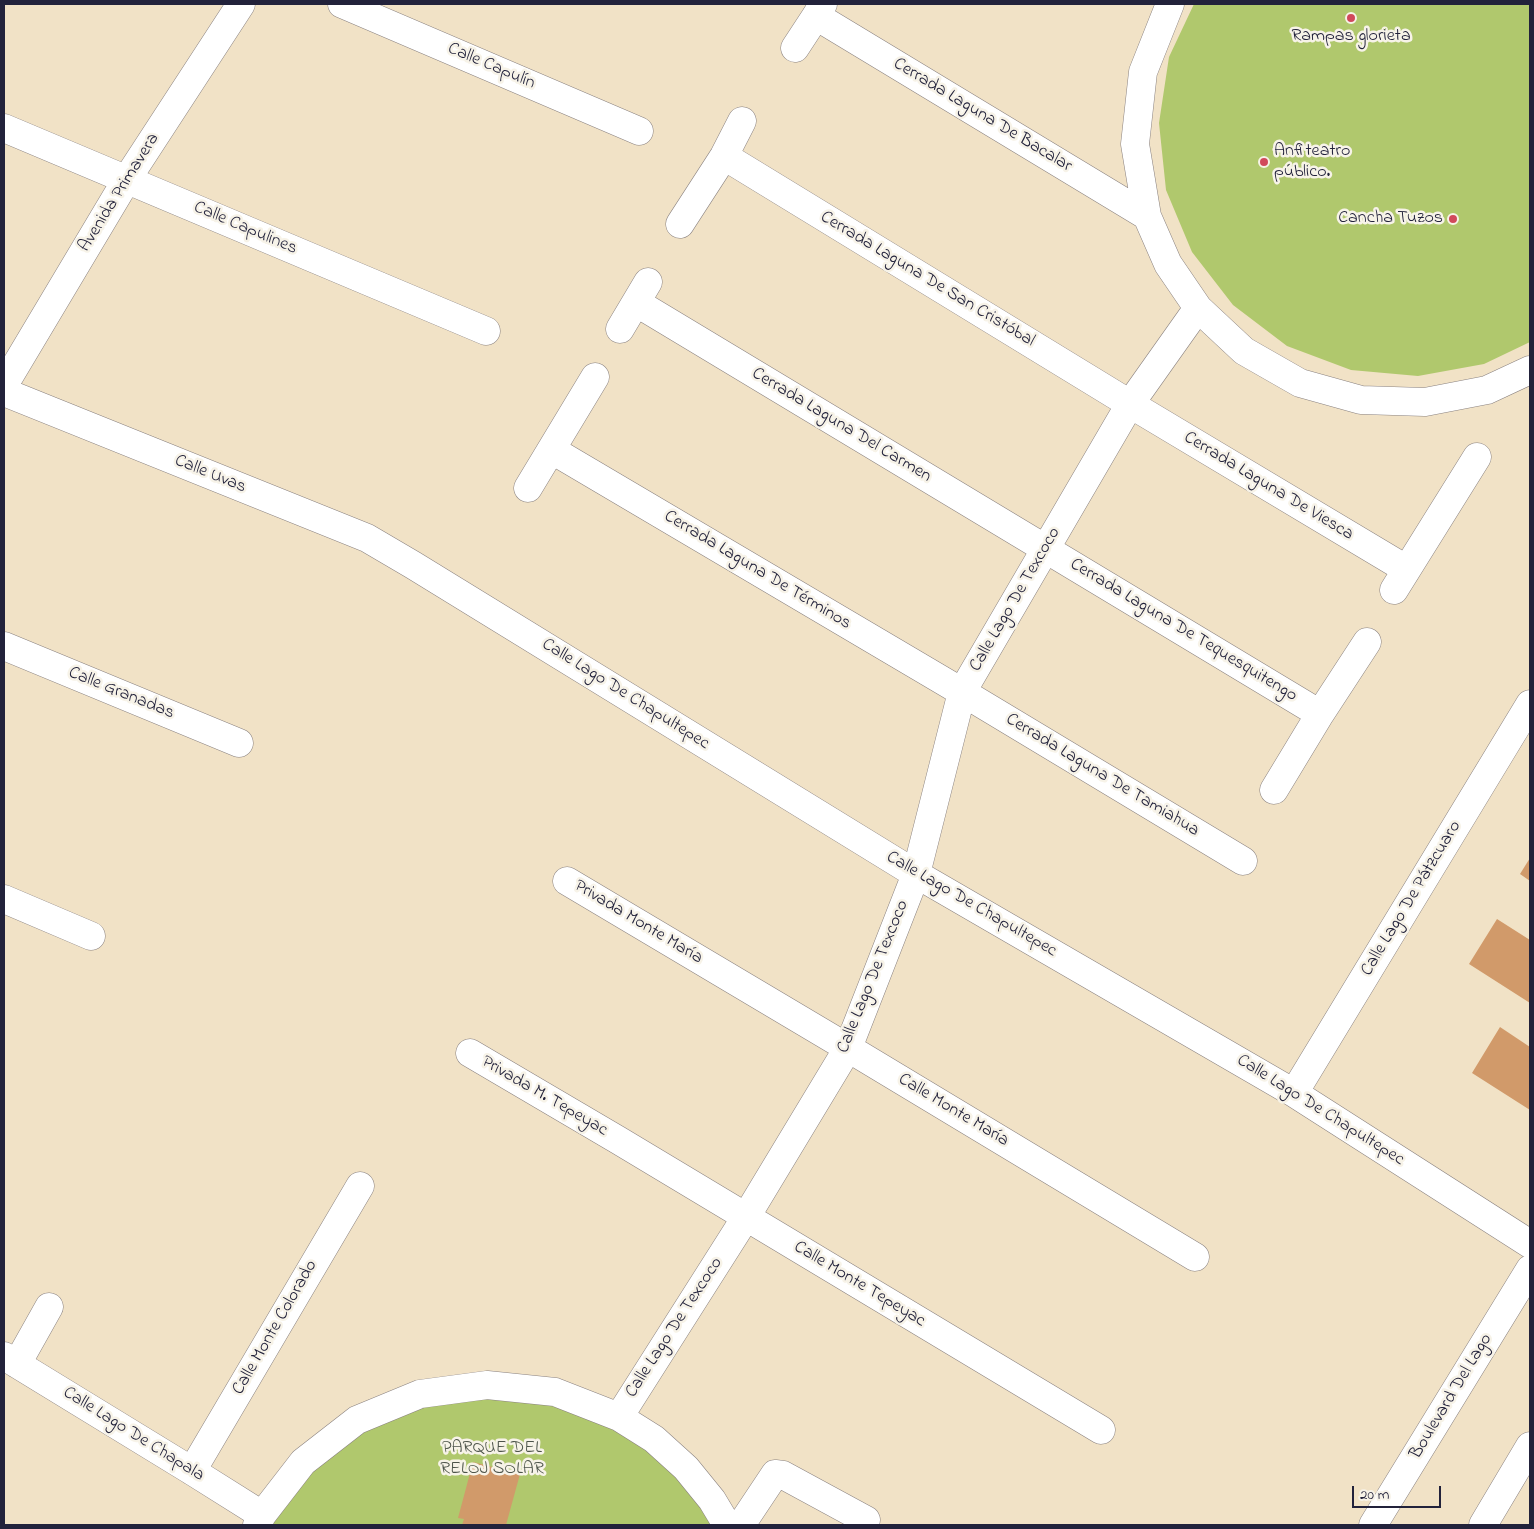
<!DOCTYPE html>
<html>
<head>
<meta charset="utf-8">
<style>
	body { margin:0 }
	#map { position:relative; width:1534px; height:1529px; overflow:hidden; background:#f1e2c6; font-family:"Indie Flower",sans-serif }
	canvas { display:block }
	.frame { position:absolute; inset:0; border:5px solid #22223b; pointer-events:none }
	.scale { position:absolute; left:1352px; top:1486px; width:89px; height:22px; box-sizing:border-box; border:2px solid #22223b; border-top:0; padding-left:6px; font-size:15px; line-height:18px; white-space:nowrap; color:#22223b; -webkit-text-stroke:4px #f7f3e8; paint-order:stroke }
</style>
</head>
<body>
<div id="map">
<canvas width="1534" height="1529"></canvas>
<div class="frame"></div>
<div class="scale">20 m</div>
</div>
<script>
const c = document.querySelector('canvas').getContext('2d');
c.lineJoin = 'round';
function paint(path, color) {
  c.fillStyle = color;
  c.fill(path, 'evenodd');
}
function strokePath(path, color, width, dash) {
  c.strokeStyle = color;
  c.lineWidth = width;
  c.lineCap = dash ? 'butt' : 'round';
  c.setLineDash(dash || []);
  c.stroke(path);
}
function write(font, color, halo, rows, align = 'center') {
  c.font = font + ' "Indie Flower",sans-serif';
  c.lineWidth = 5;
  c.setLineDash([]);
  c.textBaseline = 'middle';
  c.strokeStyle = halo;
  c.fillStyle = color;
  for (const [text, x, y, turn = 0] of rows) {
    c.save();
    c.translate(x, y);
    c.rotate((+turn || 0) * Math.PI / 180);
    c.textAlign = isNaN(turn) ? turn : align;
    if (halo) c.strokeText(text, 0, 0);
    c.fillText(text, 0, 0);
    c.restore();
  }
}
paint(new Path2D(`
	M1194 4H1530V342L1484 364 1418 376 1351 370 1287 346 1233 305 1192 252 1166 190 1159 123 1169 57Z
	M456 1396 568 1405 619 1427 664 1461 701 1503 713 1525H272L275 1518 309 1473 352 1436 401 1410Z`), '#b0c86d');
paint(new Path2D(`
	M1530 858V881L1520 874Z
	M1497 919 1530 940V1003L1469 964Z
	M1500 1027 1530 1047V1110L1472 1073Z
	M473 1462 520 1474 506 1525H462L464 1519 458 1518Z`), '#d19a6a');
const minor = new Path2D(`
	M342 4 639 131
	M1170 4 1143 72 1135 144 1147 216 1168 264 1198 308 1244 351 1300 383 1361 400 1425 402 1487 390 1530 370
	M816 16 1147 216
	M795 48 816 16 823 4
	M4 128 486 331
	M724 156 1130 404 1406 569
	M680 224 724 156 742 121
	M637 303 1320 714
	M620 329 648 282
	M4 385 127 179 241 4
	M4 392 367 538 413 565 916 874 1294 1093 1530 1244
	M552 450 962 692 1243 861
	M528 488 595 377
	M1394 590 1477 457
	M4 646 239 743
	M1274 790 1320 714 1367 642
	M567 881 848 1048 1195 1257
	M4 899 91 936
	M470 1053 618 1140 1101 1430
	M1294 1093 1530 704
	M4 1356 192 1471 262 1515
	M17 1364 49 1307
	M619 1417 746 1217 848 1048 916 874 962 692 1130 404 1198 308
	M192 1471 360 1186
	M257 1525 262 1515 303 1462 357 1420 420 1394 487 1385 555 1392 619 1417 654 1439 686 1468 712 1500 727 1525
	M741 1525 775 1474 783 1475 866 1520
	M1373 1525 1530 1269
	M1483 1525 1530 1446`);
strokePath(minor, '#8a8280', 29);
strokePath(minor, '#fff', 28);
for (const [x, y, r, color] of [
	[1351,18,5,"#d1495b"],
	[1264,162,5,"#d1495b"],
	[1453,219,5,"#d1495b"]
]) {
  const dot = new Path2D();
  dot.arc(x, y, r, 0, 2 * Math.PI);
  c.fillStyle = color;
  c.fill(dot);
  strokePath(dot, '#f7f3e8', 2);
}
write('18px', '#22223b', '#f7f3e8', [
	["Rampas glorieta",1351,37],
	["Anfiteatro",1274,152,"left"],
	["público.",1274,173,"left"],
	["Cancha Tuzos",1443,219,"right"]
]);
write('18px', '#22223b', '#f7f3e8', [
	["Calle Capulín",491,67,23],
	["Cerrada Laguna De Bacalar",982,116,31],
	["Avenida Primavera",120,193,-58],
	["Calle Capulines",245,229,23],
	["Cerrada Laguna De San Cristóbal",927,280,31],
	["Cerrada Laguna Del Carmen",841,426,31],
	["Calle Uvas",210,475,22],
	["Cerrada Laguna De Viesca",1268,487,31],
	["Cerrada Laguna De Términos",757,571,31],
	["Calle Lago De Texcoco",1016,600,-60],
	["Cerrada Laguna De Tequesquitengo",1183,631,31],
	["Calle Granadas",121,694,22],
	["Calle Lago De Chapultepec",625,695,32],
	["Cerrada Laguna De Tamiahua",1102,776,31],
	["Calle Lago De Pátzcuaro",1412,899,-59],
	["Calle Lago De Chapultepec",971,905,30],
	["Privada Monte María",638,923,31],
	["Calle Lago De Texcoco",874,977,-68],
	["Privada M. Tepeyac",544,1097,30],
	["Calle Monte María",953,1111,31],
	["Calle Lago De Chapultepec",1320,1111,32],
	["Calle Monte Tepeyac",859,1285,31],
	["Calle Monte Colorado",276,1328,-60],
	["Calle Lago De Texcoco",675,1328,-57],
	["Boulevard Del Lago",1452,1397,-59],
	["Calle Lago De Chapala",133,1435,32]
]);
write('18px', '#4d544a', '#f7f3e8', [
	["PARQUE DEL",492,1449],
	["RELOJ SOLAR",492,1470]
]);
</script>
</body>
</html>
